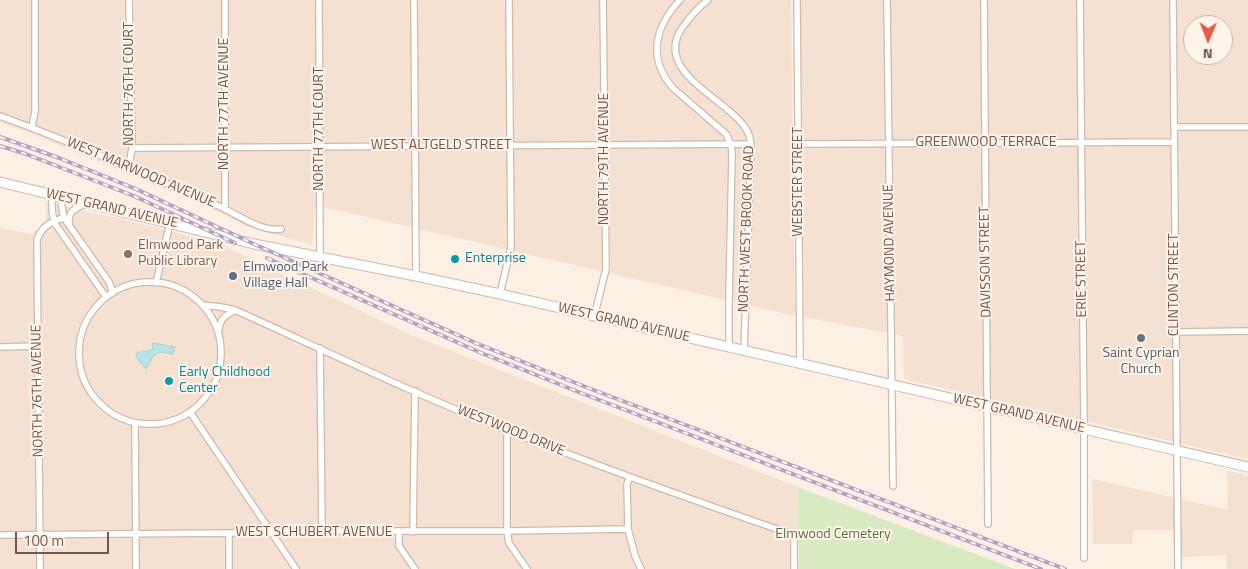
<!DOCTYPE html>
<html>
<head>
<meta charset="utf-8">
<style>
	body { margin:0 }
	#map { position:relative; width:1248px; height:569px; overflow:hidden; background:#fcf0e4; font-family:"Titillium Web",sans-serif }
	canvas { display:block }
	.north { position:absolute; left:1183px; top:15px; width:50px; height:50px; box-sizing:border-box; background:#fff4ea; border:1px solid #c8b4aa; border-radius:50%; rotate:181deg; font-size:14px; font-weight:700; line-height:20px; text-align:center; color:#755449 }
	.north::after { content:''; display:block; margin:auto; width:18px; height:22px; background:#e75a48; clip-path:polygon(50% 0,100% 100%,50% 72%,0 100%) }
	.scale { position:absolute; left:15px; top:532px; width:94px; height:22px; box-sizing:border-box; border:2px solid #755449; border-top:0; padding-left:6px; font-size:15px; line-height:18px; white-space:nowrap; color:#755449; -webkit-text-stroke:4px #fff4ea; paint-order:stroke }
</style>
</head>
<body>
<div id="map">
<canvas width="1248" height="569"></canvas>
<div class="north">N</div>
<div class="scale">100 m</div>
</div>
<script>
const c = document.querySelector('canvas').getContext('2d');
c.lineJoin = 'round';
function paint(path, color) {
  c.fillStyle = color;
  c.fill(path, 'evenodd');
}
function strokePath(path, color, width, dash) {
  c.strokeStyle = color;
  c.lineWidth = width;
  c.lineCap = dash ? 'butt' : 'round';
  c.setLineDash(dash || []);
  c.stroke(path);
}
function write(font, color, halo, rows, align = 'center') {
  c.font = font + ' "Titillium Web",sans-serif';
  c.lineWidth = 4;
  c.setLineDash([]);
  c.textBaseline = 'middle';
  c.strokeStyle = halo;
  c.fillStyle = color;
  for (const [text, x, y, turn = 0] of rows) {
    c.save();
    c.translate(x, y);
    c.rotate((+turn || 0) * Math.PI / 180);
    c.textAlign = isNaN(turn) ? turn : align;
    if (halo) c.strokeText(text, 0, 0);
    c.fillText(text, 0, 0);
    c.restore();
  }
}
paint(new Path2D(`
	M0 0H791L795 316 315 205 312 245 247 226 217 211 30 133 0 122Z
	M800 0H1248V459L904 379 903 336 804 317ZM1193 25H1223V55H1193Z
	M46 202 134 222 218 243 411 335 798 487 799 569H0V228L31 234 46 223Z
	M1227 470 1248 476V569H1227L1226 555 1180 557V530H1133L1132 544H1093L1092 479 1228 510Z`), '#f4e1d2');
paint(new Path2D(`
	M798 487 1015 569H799Z`), '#d7eac2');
const water = new Path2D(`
	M153 343 175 347 173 354 160 352 153 356 146 369 138 360 136 353 152 350Z`);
paint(water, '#b8e4e6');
strokePath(water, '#9ed5d8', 1);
const minor = new Path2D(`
	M225 0V209
	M319 0 320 257
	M414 0 416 276
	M680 0C655 27 647 58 673 88L726 134 731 144 732 155 729 298V347
	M708 0C697 8 690 17 682 28 652 72 728 99 746 129 751 136 751 146 751 155L744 351
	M797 0 800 364
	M887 0 893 486
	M984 0 988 524
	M1080 0 1084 429V558
	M1173 0 1178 569
	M0 116C68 140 134 170 201 198 209 202 217 205 225 209 241 217 263 232 281 229
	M32 127 35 111V0
	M1174 127H1248
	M798 144 1174 142
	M132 148 750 144
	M129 167 132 148 129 0
	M52 195C52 206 51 215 56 225L106 297
	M60 197 64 218 109 282 113 293
	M69 224C68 210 76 208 87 203
	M79 353a71 71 0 1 1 142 0a71 71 0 1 1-142 0Z
	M156 283 170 223
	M500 294 511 247 509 0
	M202 305 221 307 235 310C326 351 416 395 509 431 603 468 698 502 794 535V569
	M594 317 606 269 603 0
	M219 329C220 319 226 315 235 310
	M1175 332 1248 331
	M0 347 38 346
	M320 348 322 531
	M190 412 296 569
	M135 423 136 569
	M507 431V531L509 543 527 569
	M630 477 627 484 628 529 635 556 641 569
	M399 532V546L415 569
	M413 532 415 391
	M229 533V569
	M0 535 229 533 322 531H507L628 529
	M40 569 37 240C41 227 51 221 64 218`);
const secondary = new Path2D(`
	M0 182 254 244 416 276 500 294 1248 467`);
strokePath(minor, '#d0b9ad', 8);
strokePath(secondary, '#d3b8aa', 11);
strokePath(minor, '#fff', 5.5);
strokePath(secondary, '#fff', 9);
const rail = new Path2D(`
	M0 137 59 158 136 189 254 244 478 344 591 389 1065 569
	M0 146 26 154 134 196 235 243
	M267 258 479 352 581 393 1041 569`);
strokePath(rail, '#b1a2c6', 4);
strokePath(rail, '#fff4ea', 2, [5.5]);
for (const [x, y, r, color] of [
	[128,254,5,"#8d6e63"],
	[455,259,5,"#0f9aa8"],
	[233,276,5,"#5c6f8a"],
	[1141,338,5,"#6b7280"],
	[169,381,5,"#0f9aa8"]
]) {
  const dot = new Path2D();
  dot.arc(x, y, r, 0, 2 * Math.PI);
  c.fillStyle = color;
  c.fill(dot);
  strokePath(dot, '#fff4ea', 2);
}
write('14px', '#755449', '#fff4ea', [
	["NORTH 76TH COURT",130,84,-90],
	["NORTH 77TH AVENUE",225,104,-90],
	["NORTH 77TH COURT",320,129,-90],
	["GREENWOOD TERRACE",986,143],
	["WEST ALTGELD STREET",441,146],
	["NORTH 79TH AVENUE",605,159,-90],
	["WEST MARWOOD AVENUE",141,173,23],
	["WEBSTER STREET",799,182,-90],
	["WEST GRAND AVENUE",112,209,13],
	["NORTH WEST BROOK ROAD",747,229,-88],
	["HAYMOND AVENUE",890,243,-91],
	["DAVISSON STREET",986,262,-91],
	["ERIE STREET",1082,279,-91],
	["CLINTON STREET",1175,285,-90],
	["WEST GRAND AVENUE",624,323,13],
	["NORTH 76TH AVENUE",38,391,-91],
	["WEST GRAND AVENUE",1019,414,13],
	["WESTWOOD DRIVE",511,431,22],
	["WEST SCHUBERT AVENUE",314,533]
]);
write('14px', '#785e54', '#fff4ea', [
	["Elmwood Park",138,246],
	["Public Library",138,262]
], 'left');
write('14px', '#0d838f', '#fff4ea', [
	["Enterprise",465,259],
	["Early Childhood",179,373],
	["Center",179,389]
], 'left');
write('14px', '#4e5e75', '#fff4ea', [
	["Elmwood Park",243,268],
	["Village Hall",243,284]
], 'left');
write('14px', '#5b616d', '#fff4ea', [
	["Saint Cyprian",1141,354],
	["Church",1141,370]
]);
write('14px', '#55753f', '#fff4ea', [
	["Elmwood Cemetery",833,535]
]);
</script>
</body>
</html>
